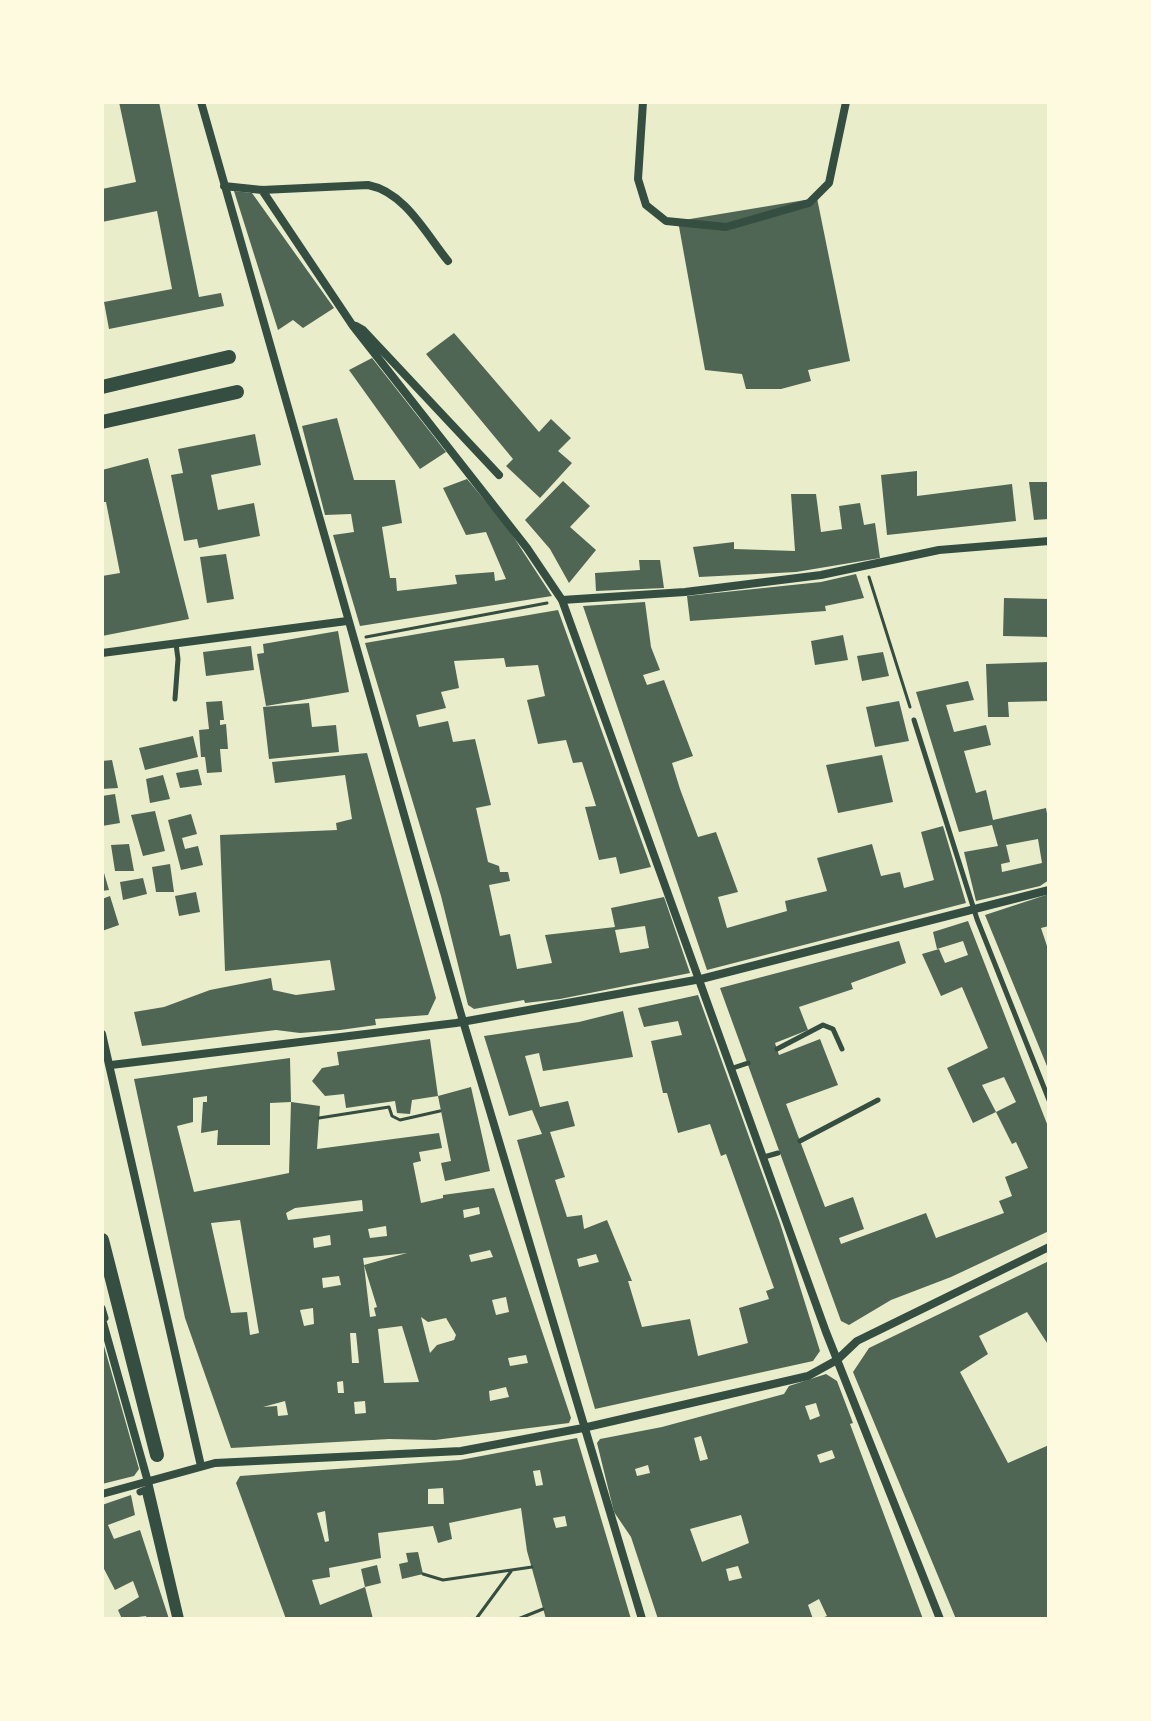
<!DOCTYPE html>
<html>
<head>
<meta charset="utf-8">
<style>
	body { margin:0 }
	#map { position:relative; width:1151px; height:1721px; overflow:hidden; background:#e9edc9; font-family:Ubuntu,sans-serif }
	canvas { display:block }
	.frame { position:absolute; inset:0; border:104px solid #fefae0; pointer-events:none }
</style>
</head>
<body>
<div id="map">
<canvas width="1151" height="1721"></canvas>
<div class="frame"></div>
</div>
<script>
const c = document.querySelector('canvas').getContext('2d');
c.lineJoin = 'round';
function paint(path, color) {
  c.fillStyle = color;
  c.fill(path, 'evenodd');
}
function strokePath(path, color, width, dash) {
  c.strokeStyle = color;
  c.lineWidth = width;
  c.lineCap = dash ? 'butt' : 'round';
  c.setLineDash(dash || []);
  c.stroke(path);
}
paint(new Path2D(`
	M119 102H159L199 297 221 293 224 306 109 329 104 302 172 289 157 211 102 222V189L136 182Z
	M234 191 252 193 334 308 303 328 293 320 278 330Z
	M817 198 850 361 808 370 811 381 781 389H746L742 374 705 370 678 221Z
	M454 333 539 432 551 419 571 438 558 451 572 463 540 498 506 466 513 459 426 354Z
	M372 358 446 452 420 469 349 370Z
	M337 418 354 480H395L402 523 382 527 390 578H396L397 591 457 584 455 575 494 572 495 581 506 579 486 532 466 535 443 488 467 479 507 527 552 596 360 626 333 535 354 532 351 514 325 515 302 426Z
	M255 434 261 465 211 475 218 510 254 503 260 536 199 548 197 539 184 541 171 475 183 473 178 449Z
	M148 458 189 619 102 636V576L120 573 106 502H102V470Z
	M917 471V496L1012 484 1016 521 887 535 881 475Z
	M563 481 590 506 570 527 596 550 569 583 550 549 525 520Z
	M1029 482H1049V519L1034 520Z
	M791 494H816L821 532 842 529 839 506 860 503 864 525 875 523 880 558 796 572 699 577 693 547 734 542V549L795 551Z
	M226 554 234 599 207 603 200 557Z
	M639 560H660L664 588 596 591 595 573 640 570Z
	M856 574 864 598 825 606 826 611 690 621 687 596 821 582Z
	M1004 598 1049 599V637L1003 636Z
	M645 602 651 647 660 670 643 675 647 685 664 680 693 756 672 763 680 789 698 837 716 832 738 892 718 897 727 928 787 911 785 901 827 891 817 858 872 844 881 876 900 872 904 888 934 880 921 832 943 826 966 903 707 970 583 606Z
	M558 610 651 867 620 874 616 857 599 860 585 807 596 806 582 762 573 763 566 740 538 744 527 700 545 696 538 665 506 667 504 658 454 661 459 688 441 692 446 708 416 715 419 727 448 721 453 742 475 739 491 805 476 808 488 862 499 866 500 872H508L510 881 489 885 500 936 510 934 517 969 552 963 545 935 615 927 611 908 664 897 690 973 560 999 525 1003 524 1000 474 1009 468 1005 441 896 365 643ZM645 926 649 948 620 953 615 930Z
	M338 631 349 692 266 706 257 654 264 653 263 644Z
	M843 635 848 660 815 665 811 641Z
	M251 646 254 670 206 676 203 652Z
	M883 652 889 676 862 681 857 656Z
	M1049 662V701L1008 702 1009 717H988L986 664Z
	M968 681 974 700 946 705 954 732 986 725 991 745 964 751 976 793 986 790 993 820 1046 808 1049 825V880L1040 886 976 901 964 852 998 846 992 825 959 832 916 692ZM1038 839 1042 863 1002 872 1001 864 1010 862 1006 845Z
	M222 701 224 720H220V725L226 724 228 749H220L222 772 207 773 205 757H201L199 730 209 729 206 702Z
	M899 701 909 741 875 747 866 707Z
	M309 703 312 727 336 725 339 752 269 759 263 707Z
	M193 736 198 757 145 770 139 748Z
	M367 753 436 998 428 1015 375 1019 376 1025 340 1030 300 1033 276 1030 142 1046 134 1012 164 1007 210 990 271 978 273 990 296 995 335 990 330 960 225 971 220 835 337 830 336 823 352 819 345 775 275 783 272 762Z
	M882 755 893 802 838 813 826 765Z
	M112 760 118 788 102 789V761Z
	M198 769 202 785 180 788 176 773Z
	M163 775 170 799 150 803 146 779Z
	M115 794 120 823 102 826V796Z
	M155 811 165 851 143 856 131 815Z
	M191 814 197 834 182 838 185 849 198 846 203 865 181 870 168 820Z
	M129 844 134 871H115L111 845Z
	M170 864 174 892H156L152 867Z
	M102 866 109 890 102 891Z
	M143 878 147 894 123 900 120 882Z
	M196 892 200 912 179 916 175 896Z
	M1049 894V926L1041 928 1049 952V1071L985 915Z
	M110 896 119 925 102 931V899Z
	M968 921 1049 1129V1231L951 1277 891 1300 849 1325 841 1321 720 988 899 941 906 963 851 983 853 989 799 1007 808 1030 775 1043 779 1055 820 1039 838 1085 786 1104 825 1207 853 1197 864 1229 839 1238 841 1244 926 1213 936 1238 1004 1213 999 1201 1012 1196 1005 1177 1028 1168 1016 1142 1012 1144 996 1112 1016 1102 1004 1077 982 1085 996 1112 973 1123 947 1068 988 1048 962 987 941 996 922 954 939 949 945 963 968 955 963 941 937 949 933 932Z
	M698 995 780 1223 820 1351 813 1361 595 1409 517 1140 542 1134 532 1110 509 1116 484 1036 579 1022 623 1011 633 1057 543 1071 539 1053 525 1056 540 1107 568 1101 575 1126 550 1132 565 1177 555 1180 567 1217 582 1215 584 1229 607 1220 632 1281H628L642 1327 690 1319 698 1356 748 1343 739 1308 769 1299 766 1291 774 1288 726 1154 721 1156 710 1124 678 1133 667 1093H663L651 1041 682 1035 678 1021 644 1027 638 1008ZM596 1254 599 1262 579 1267 577 1259Z
	M430 1039 438 1096 412 1100 410 1114 397 1113 395 1101 346 1108 344 1094 325 1096 312 1081 322 1068 339 1065 337 1052Z
	M290 1058 291 1102 270 1103V1145H217L218 1130 201 1133 203 1102H207V1096L193 1098V1122L177 1126 194 1192 289 1173 291 1102 320 1106 317 1149 439 1133 442 1148 419 1152 421 1161 413 1163 421 1203 443 1198V1195L494 1188 571 1418 569 1423 435 1440 389 1439 231 1448 185 1318 134 1079ZM362 1200 363 1211 288 1220 286 1213 295 1208ZM479 1207 480 1214 464 1218 463 1210ZM240 1220 259 1333 250 1335 247 1312 231 1313 211 1223ZM386 1226 387 1236 370 1238 368 1229ZM330 1235 331 1245 314 1248 313 1238ZM490 1250 493 1257 471 1262 469 1255ZM407 1253 364 1265 363 1258ZM364 1265 377 1307 374 1308 376 1316 370 1317ZM339 1276 341 1285 323 1288 322 1278ZM506 1297 509 1312 496 1315 492 1300ZM313 1308 314 1324 304 1326 300 1310ZM421 1317 428 1322 446 1318 456 1335 454 1340 437 1345 430 1353ZM402 1326 419 1382 384 1383 378 1329ZM350 1333H356L359 1363H352ZM526 1355 528 1363 510 1366 508 1358ZM343 1381 344 1393H338L337 1382ZM506 1387 509 1397 490 1401 489 1391ZM285 1401 288 1415 278 1416 277 1406 263 1407ZM365 1401 366 1413 355 1414 354 1402Z
	M471 1087 490 1171 445 1181 441 1163 451 1161 438 1096Z
	M1049 1261V1346L1027 1312 979 1336 988 1354 960 1372 1008 1463 1049 1445V1619H956L853 1372 869 1348Z
	M102 1339 139 1469 134 1476 102 1484Z
	M826 1374 837 1381 853 1423 850 1424 923 1619H819L827 1616 819 1599 808 1605 813 1619H658L631 1537 614 1512 597 1443 600 1439 662 1427 784 1394 789 1386ZM816 1403 820 1416 810 1420 805 1406ZM701 1436 708 1459 700 1461 694 1438ZM832 1450 835 1458 820 1463 817 1455ZM648 1465 650 1473 637 1476 635 1469ZM741 1515 749 1543 702 1562 690 1529ZM738 1566 742 1578 729 1581 726 1569Z
	M577 1438 631 1619H546L527 1551 521 1508 449 1523 452 1539 438 1543 433 1526 378 1533 381 1558 329 1568 330 1577 312 1580 320 1605 365 1587 373 1619H286L236 1483 240 1476 460 1460ZM540 1470 543 1485 536 1486 533 1471ZM443 1488 444 1504H428V1489ZM325 1511 329 1541 325 1542 317 1513ZM565 1516 567 1526 556 1528 553 1518Z
	M131 1495 135 1515 108 1525 114 1539 140 1530 169 1619H147L146 1616 122 1619 118 1610 139 1597 133 1581 115 1590 102 1565V1505Z
	M418 1552 423 1574 402 1579 399 1564 408 1562 406 1553Z
	M377 1565 381 1583 365 1587 361 1569Z`), '#4f6655');
strokePath(new Path2D(`
	M869 577 910 707
	M366 637 547 603
	M319 1118 389 1107 392 1116 400 1120 440 1111
	M423 1574 443 1580 532 1567
	M476 1619 512 1570
	M518 1619 543 1609`), '#344e41', 3);
strokePath(new Path2D(`
	M175 699 178 659 176 644
	M914 720 977 919 1049 1100
	M777 1049 823 1025 833 1029 842 1049
	M733 1068 748 1063
	M800 1141 878 1100
	M764 1157 778 1153`), '#344e41', 5);
strokePath(new Path2D(`
	M102 1308 105 1318
	M140 1492 145 1490 176 1619`), '#344e41', 7);
strokePath(new Path2D(`
	M201 102 460 1011 642 1619
	M643 102 638 179 646 205 666 221 726 227 809 203 829 183 846 102
	M224 186 262 190 368 185C405 192 426 234 448 261
	M262 190 353 326 527 548 562 600 826 1332 940 1619
	M356 326 363 330 499 475
	M562 600 685 592 821 575 939 550 1049 541
	M102 653 347 621
	M102 1034 201 1466
	M111 1065 456 1023 701 979 1049 890
	M102 1319 148 1482 180 1619
	M102 1494 215 1463 461 1451 583 1428 808 1376 837 1360 857 1341 1049 1247`), '#344e41', 8);
strokePath(new Path2D(`
	M102 1240 157 1455`), '#344e41', 14);
strokePath(new Path2D(`
	M102 387 229 357
	M102 422 237 392`), '#344e41', 14);
</script>
</body>
</html>
